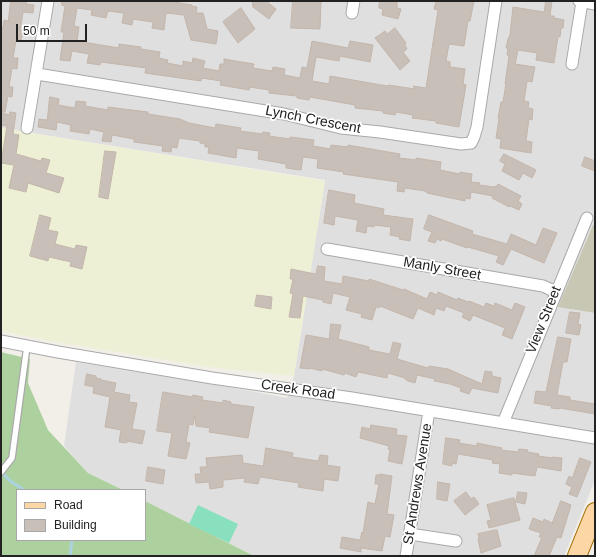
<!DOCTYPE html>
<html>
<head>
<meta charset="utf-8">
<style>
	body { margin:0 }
	#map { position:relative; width:596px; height:557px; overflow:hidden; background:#f2efe9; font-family:Arial,sans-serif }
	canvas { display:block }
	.frame { position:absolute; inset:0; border:2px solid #222; pointer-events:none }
	.legend { position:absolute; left:16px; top:489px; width:130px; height:52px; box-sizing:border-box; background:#fff; border:1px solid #a7a7a7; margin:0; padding:5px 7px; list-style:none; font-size:12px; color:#222 }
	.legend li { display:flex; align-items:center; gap:8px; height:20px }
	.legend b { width:20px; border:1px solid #a7a7a7 }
	.scale { position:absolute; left:16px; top:24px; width:71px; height:18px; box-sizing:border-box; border:2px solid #222; border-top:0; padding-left:5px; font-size:12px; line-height:14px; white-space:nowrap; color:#222; -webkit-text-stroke:3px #fff; paint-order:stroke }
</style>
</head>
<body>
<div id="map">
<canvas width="596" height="557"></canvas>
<div class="frame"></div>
<ul class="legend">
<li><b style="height:5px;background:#fcd6a4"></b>Road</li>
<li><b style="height:11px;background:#c7bfb8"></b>Building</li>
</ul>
<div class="scale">50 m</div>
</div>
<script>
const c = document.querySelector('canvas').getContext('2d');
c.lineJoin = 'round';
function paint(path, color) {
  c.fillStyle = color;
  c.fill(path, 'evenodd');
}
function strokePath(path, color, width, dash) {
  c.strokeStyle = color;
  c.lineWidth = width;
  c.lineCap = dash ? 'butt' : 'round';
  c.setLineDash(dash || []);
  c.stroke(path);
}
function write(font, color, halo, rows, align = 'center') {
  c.font = font + ' Arial,sans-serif';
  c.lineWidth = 3.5;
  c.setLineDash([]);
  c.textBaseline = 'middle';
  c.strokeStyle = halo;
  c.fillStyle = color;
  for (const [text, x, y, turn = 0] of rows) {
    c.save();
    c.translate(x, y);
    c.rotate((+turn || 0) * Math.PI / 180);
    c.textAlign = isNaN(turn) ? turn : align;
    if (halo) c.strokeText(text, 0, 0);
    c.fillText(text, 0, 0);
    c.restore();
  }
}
paint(new Path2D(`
	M1 1H595V225H593L559 307 595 313V480L564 556H254L145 501V490H123L88 473 64 446 76 362 224 386 287 398 294 376 325 180 1 128Z`), '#e0dfdf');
paint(new Path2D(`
	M593 225H595V313L558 307Z`), '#c7c7b4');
paint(new Path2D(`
	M1 128 325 181 294 376 216 368 49 341 1 331Z`), '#eef0d5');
paint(new Path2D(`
	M1 352 30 359 28 383 48 430 88 473 123 490H17V540H145V501L254 556H1Z`), '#add19e');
paint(new Path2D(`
	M198 505 238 524 229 543 189 524Z`), '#88e0be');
strokePath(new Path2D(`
	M1 471 9 480 24 490
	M70 556 72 540`), '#aad3df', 3);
const building = new Path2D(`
	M11 1H27L26 4 34 5 33 13 23 12 20 31H23L21 40H16L13 58H18L17 69 12 68 9 87H13L12 97 8 96 5 112H1V28H3L4 20 8 21Z
	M62 1H169L192 5V6L197 7 196 13H203L207 29 218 31 216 44 191 40 184 15 166 13 164 30 152 28 153 22 133 19 132 25 122 23 124 13 108 11 106 18 91 15 92 10 77 8 74 26 79 27 77 41 119 48V44L141 47V49L160 52 159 58 168 60 167 63 183 66V61L192 63 193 58 205 61 203 68 219 71 220 64H224V59L254 64 253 68 272 71 273 67 285 69 284 75 300 78 302 67 307 68 312 41 348 48 350 41 373 45 370 62 340 56 339 61 316 57 312 81 329 84 330 76 387 86 388 85 415 89 413 86 426 88 438 10 434 9 436 1H474L470 21H468L464 46 449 44 446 61 450 62V67L465 69 463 84 466 85 459 127 436 123V121L412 118 413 115 396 112 395 115 383 113V111L355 108V105L310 97 309 100 297 98V96L269 93V90L250 87 249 90 220 85 221 81 202 78 201 81 145 73 146 68 101 62 100 65 87 63 89 54 72 51 70 61 60 60 64 32H61L65 6 62 5Z
	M253 1H266L276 9 269 19 253 7Z
	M293 1H321L320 29 291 28Z
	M380 1H397V8L401 9 398 19 382 15 383 9 379 8Z
	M546 1H552L550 16H554V18L564 20 563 28H561L560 37 558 36 554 63 536 60 537 53 518 50 515 64 535 67 532 82 527 81 524 101 529 102 528 108 533 109 532 120 529 119 526 141 532 142 531 153 500 148 501 139 496 138 499 119 498 118 501 102H503L506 84H505L509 56 507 55 508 48H506L508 39 510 35 513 7 544 12Z
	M241 8 255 29 238 43 223 22Z
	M395 28 406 43 405 45 407 49 403 52 410 61 400 70 375 38 385 31 387 34Z
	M50 97 59 99 58 105 75 108 76 101 86 102 85 106 108 110V107L148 112V114L180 119 189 123 215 128 216 124 241 128 240 131 262 134 263 132 270 133 269 136 290 139V137L314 140 313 146 330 149 331 145 348 147V145L400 154 399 158 416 160V158L441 162 440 170 460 174V172L472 174 471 182 480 183 479 185 494 187 495 186 496 187 498 184 521 196 518 201 522 204 519 210 510 206 509 207 492 198 493 196 471 192 470 199 465 198V201L427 193 425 191 405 188 404 192 397 191 398 182 343 174 344 172 317 168 318 159 303 157 301 170 286 168V164L258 159 259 151 237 148 236 158 208 153 209 147H205V144L200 143V141L179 138 177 148 172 147 171 152 162 151 163 146 134 142V139L112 135 111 142 102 141 104 132 90 129 89 134 70 131 71 125 57 122 56 130 38 127 39 119 47 120Z
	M10 112 16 113 13 134 19 135 16 154 41 161 42 158 50 160 46 173 64 178 59 193 28 183 26 192 9 188 14 165 1 163 7 126 1 125V113L10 115Z
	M105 151 116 152 108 199 99 197Z
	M504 154 536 170 532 178 523 173 519 180 502 171 505 164 500 161Z
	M585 157 595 161V171L582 166Z
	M329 190 355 195 354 203 384 209 383 215 413 219 410 241 399 239 400 237 390 235 391 227 374 225V227L367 226 366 233 356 231 358 220 335 216 334 225 324 223Z
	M40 215 51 218 48 230 58 232 55 244 75 249 76 245 87 247 82 269 70 266 71 262 49 257 48 261 30 256Z
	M429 215 473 231 472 234 507 244 511 234 536 245 543 228 557 233 544 263 511 249 503 265 496 262 499 256 468 247 467 248 442 239 441 241 437 239 435 243 428 241 432 232 424 229Z
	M318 266 325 267 324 281 342 284 343 276 369 281V279L403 290 404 289 427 299 430 292 437 295 438 292 457 300 458 298 468 302 469 301 484 307 486 303 494 306 495 303 512 310 515 303 525 307 512 339 502 335 505 328 473 315 470 321 462 317 464 313 446 306 444 311 436 308 434 315 418 308 413 319 380 306 379 308 376 307 372 320 361 317 362 314 346 310 350 297 333 293 331 304 323 302V300L303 296 300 318 289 317 293 294 290 293 293 279H290L291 269 315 274 316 273Z
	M257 295 272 297 271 309 255 306Z
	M570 312 580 313 578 324 581 325 579 335 566 333Z
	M331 324 341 325 338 339 369 347V350L390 354 393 342 401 344 397 359 428 368 429 366 448 369 482 384 485 371 492 372V376L501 378 498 393 472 388 469 394 460 391 461 388 450 384 434 381 435 379 417 375 415 383 408 381 405 379V378L388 373 387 378 358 372 356 377 345 373 344 375 322 369V371L310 368V369L300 368 306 335 329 339Z
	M558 337 571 339 567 362H563L557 395 570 397V400L595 404V414L560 408 559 409 551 408 552 406 534 403 536 391 545 392 546 391Z
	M87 374 96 376V378L101 379V380L116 383 114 392 130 395 129 402 137 403 132 429 145 431 142 444 127 441V443L119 442 121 430 105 427 110 397 93 393 94 387 85 385Z
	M163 392 192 397 193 395 203 397 202 400 223 403V400L231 402V404L254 407 248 438 209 432 210 428 196 426 195 415 193 425 189 424 186 442 190 443 186 459 168 456 172 433 157 431Z
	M371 425 397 429 396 435 407 436 402 464 388 461 390 450 388 449 389 446 360 438 362 427 370 429Z
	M446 438 460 440 459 443 477 446V443L502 448 501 450 518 452 519 449 528 450 527 452 539 454 538 456 553 458V457L562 458 561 471 537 467 535 476 512 473V475L499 473 500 464 492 463 493 460 458 454 456 464 452 463V466L443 464Z
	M266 448 293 453 292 457 318 461 320 455 328 456 327 465 340 467 338 481 324 479 323 491 298 487 299 483 260 477 258 484 244 482 245 478 223 480V487L210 489 209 482 196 483 195 474H201L200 467H207L206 458 242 455 243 463 263 466Z
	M580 458 591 462 577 497 569 494 572 487 566 484 569 476 572 478Z
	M148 467 165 470 163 484 146 481Z
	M380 474 392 476 387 514 394 515 390 537 385 536 382 551 361 548V552L340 548 342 537 360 540 362 532 363 533 368 502 375 504 379 484H375L376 475H380Z
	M438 482 450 484 447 501 437 499Z
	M466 492 471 499 474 497 479 504 465 515 454 501Z
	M518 492 527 493 525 504 516 502Z
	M514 498 520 520 489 528 487 521 491 520 487 505Z
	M561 501 571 505 561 538 557 537 549 556H534L542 537H539L541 533 529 529 533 518 543 522 544 519 552 523Z
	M497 530 501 546 481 553 478 539 479 538 478 534Z`);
paint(building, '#c7bfb8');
strokePath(building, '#c4b6ab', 1);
const lane = new Path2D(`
	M1 472 12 458 27 346`);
const street = new Path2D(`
	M579 1 595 4
	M352 13 354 1
	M572 64 582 2
	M37 74 284 114 341 128 380 132 461 144 471 143 474 137 477 127 496 1
	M27 128 48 1
	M327 249 543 286 556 292
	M1 341 58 352 212 378 352 398 595 438
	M503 423 587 218
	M410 534 456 541
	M406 556 429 411`);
const primary = new Path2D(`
	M577 556 595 512`);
strokePath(lane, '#a9a9a9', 8);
strokePath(street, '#a9a9a9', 13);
strokePath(primary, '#a06b00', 20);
strokePath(lane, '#fff', 5.5);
strokePath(street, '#fff', 11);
strokePath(primary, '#fcd6a4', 18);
write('14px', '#222', '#fff', [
	["Lynch Crescent",313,120,11],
	["Manly Street",442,269,10],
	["View Street",544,320,-68],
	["Creek Road",298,390,8],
	["St Andrews Avenue",418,484,-81]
]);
</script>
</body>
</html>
